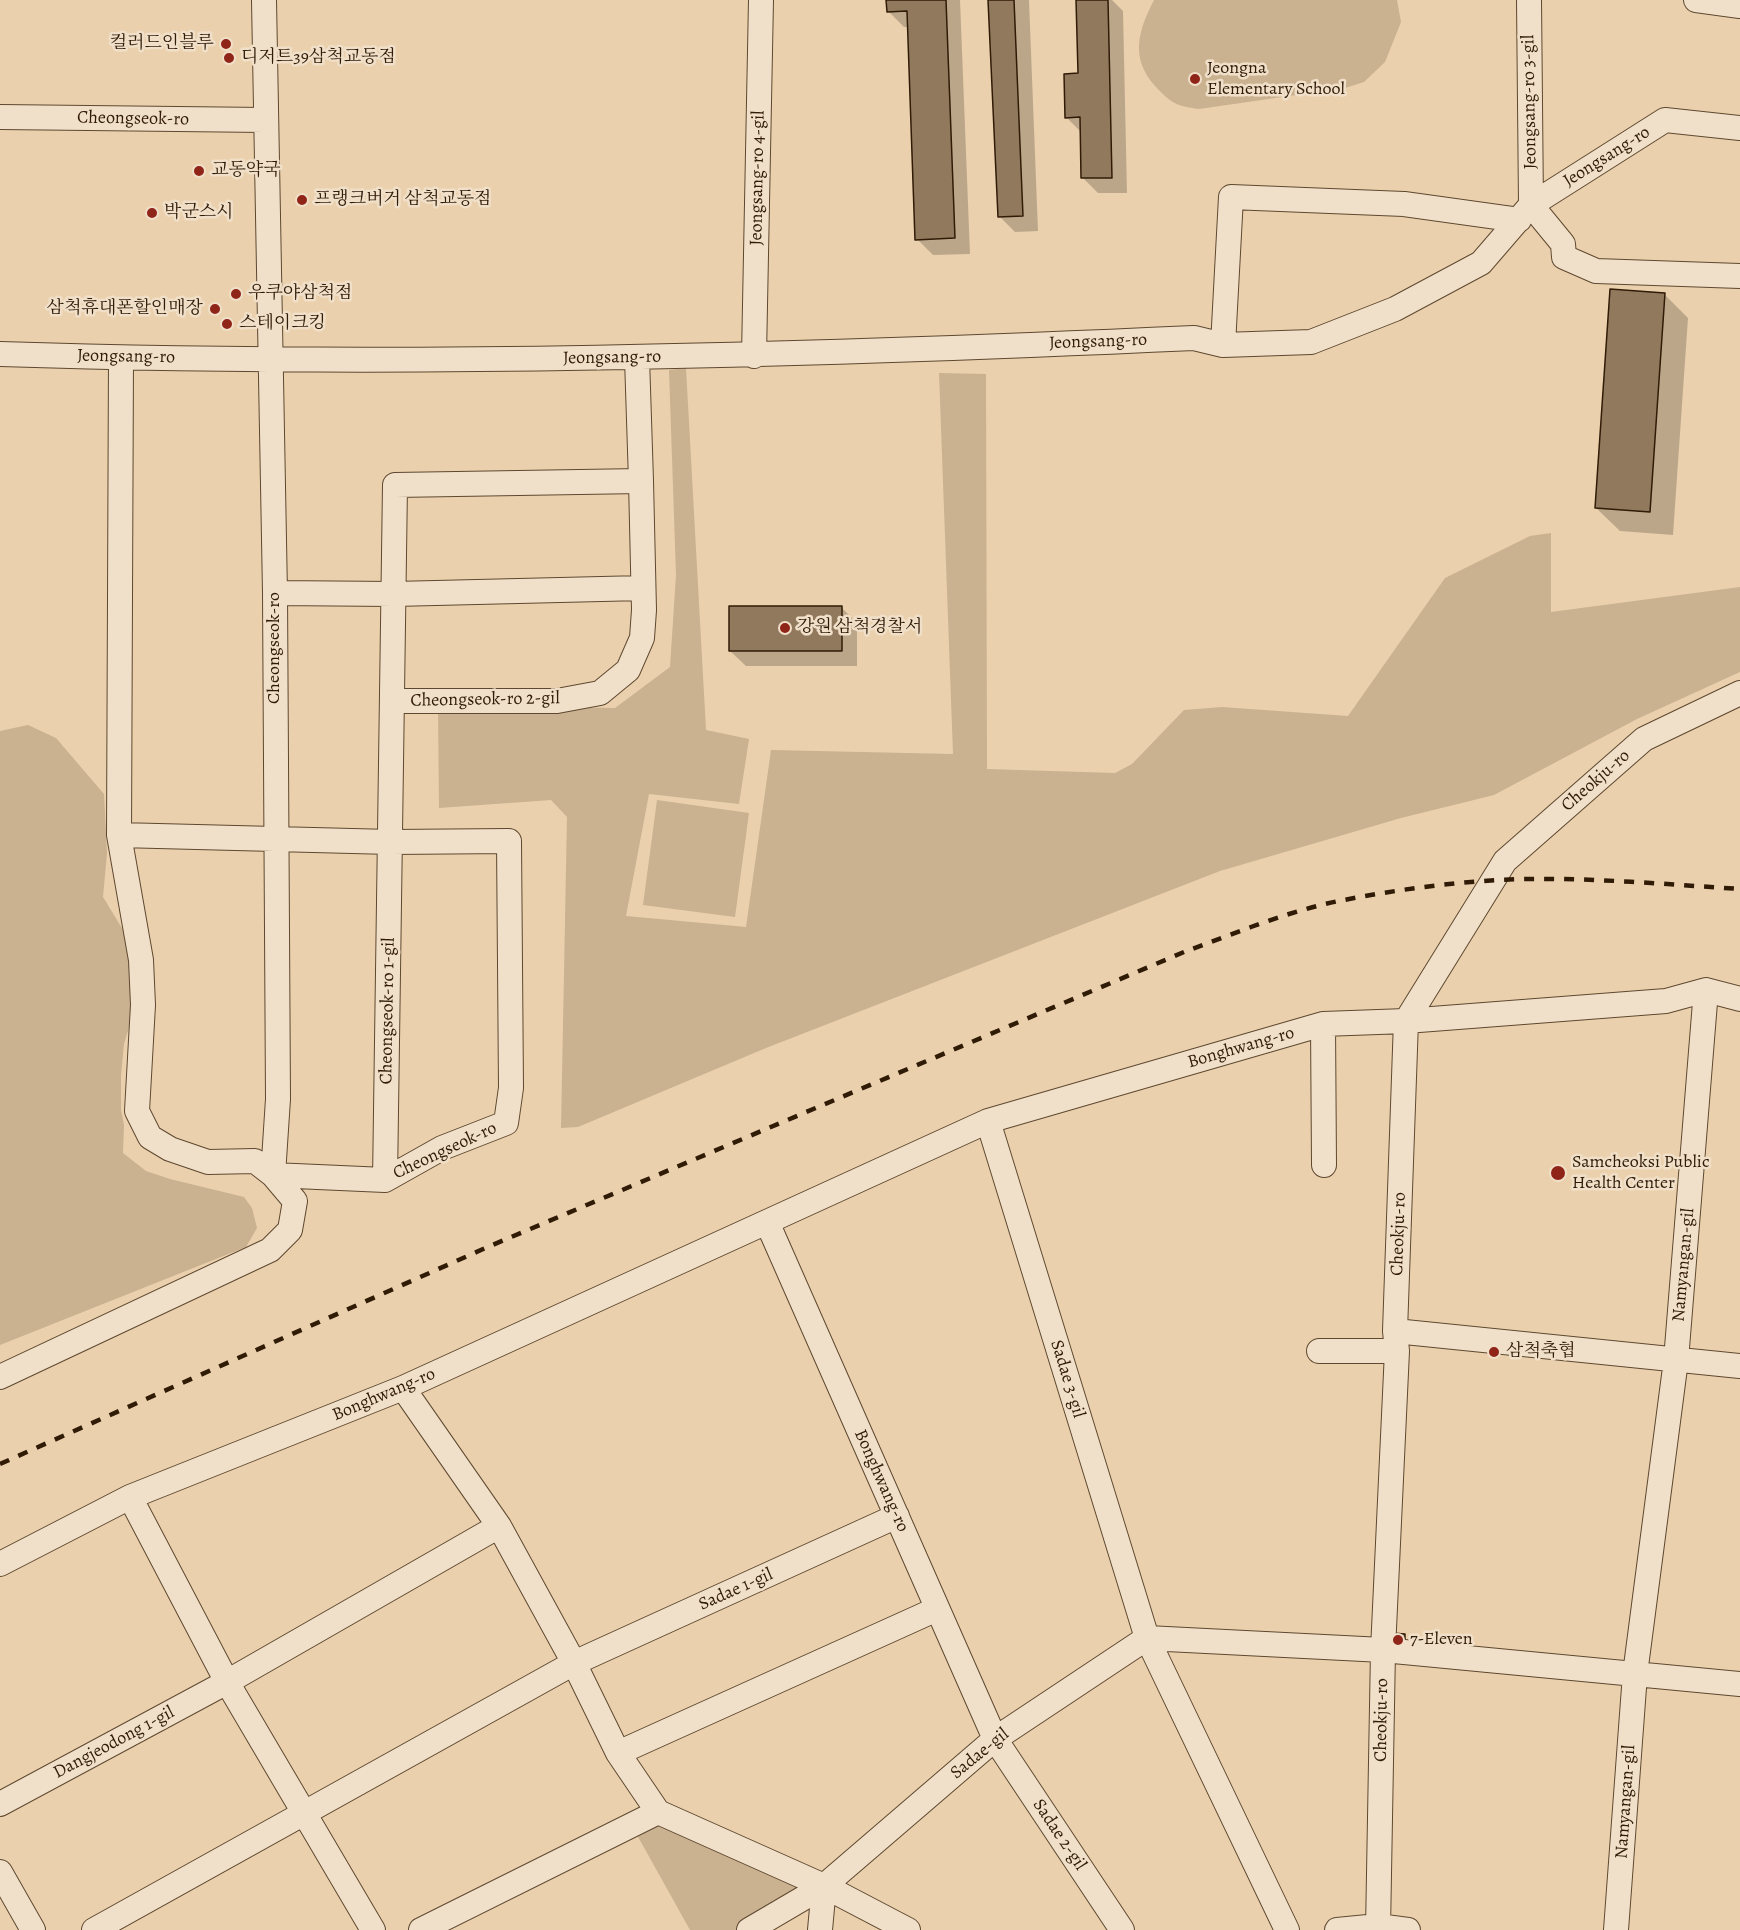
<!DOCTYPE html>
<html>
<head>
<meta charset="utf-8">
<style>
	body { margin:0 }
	canvas { display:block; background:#ead0ac }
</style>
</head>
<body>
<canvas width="1740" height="1930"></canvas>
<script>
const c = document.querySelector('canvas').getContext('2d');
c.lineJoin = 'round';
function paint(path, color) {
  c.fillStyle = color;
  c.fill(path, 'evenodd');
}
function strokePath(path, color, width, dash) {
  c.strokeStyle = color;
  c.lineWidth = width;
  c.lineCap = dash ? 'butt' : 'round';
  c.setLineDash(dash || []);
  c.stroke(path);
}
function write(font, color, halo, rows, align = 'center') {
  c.font = font + ' Alegreya,"Noto Serif KR",serif';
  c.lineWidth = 5;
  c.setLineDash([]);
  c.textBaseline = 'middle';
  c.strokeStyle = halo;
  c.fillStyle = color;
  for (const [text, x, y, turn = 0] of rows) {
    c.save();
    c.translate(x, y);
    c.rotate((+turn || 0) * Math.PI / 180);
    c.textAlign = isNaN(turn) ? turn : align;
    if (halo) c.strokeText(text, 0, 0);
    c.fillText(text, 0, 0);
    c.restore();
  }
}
paint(new Path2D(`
	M1154 0H1397L1401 22 1385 62 1364 82 1345 88 1199 109C1176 106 1171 103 1155 86 1130 58 1138 31 1154 0Z
	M686 368 706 730 749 739 739 804 649 794 626 916 746 927 771 750 953 754 939 373 986 374 987 769 1115 773 1132 764 1184 710 1222 707 1348 716 1445 578 1530 536 1551 533V612L1740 587V672L1637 719 1494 795 1401 818 1220 871 766 1048 578 1127 561 1128 567 817 551 800 439 808 438 705 615 708 670 667 676 575 669 370Z
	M28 725 56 738 104 794 107 853 103 897 128 938 133 1014 124 1044 121 1075V1110L124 1125 123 1153 146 1171 170 1179 244 1197 252 1208 257 1228 246 1247 0 1345V731Z
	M657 800 749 813 735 917 643 905Z
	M669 1806 813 1887 739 1930H690L632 1826Z`), '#cab190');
paint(new Path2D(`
	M888 0H960L970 254 933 255 917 239 909 27H904L888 11Z
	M990 0H1029L1038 231 1015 232 999 216Z
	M1078 0H1112L1123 11 1127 193H1098L1083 178 1082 133 1066 117 1080 75Z
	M1664 294 1688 318 1673 535 1620 531 1596 508Z
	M841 607 857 623V666H746L730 651Z`), '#0003');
const building = new Path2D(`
	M886 0H946L955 238 915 240 907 11 887 12Z
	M988 0H1014L1023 216 998 217Z
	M1076 0H1108L1112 178H1081L1080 117 1065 118 1064 74 1078 73Z
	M1610 289 1665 293 1650 512 1595 508Z
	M729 606H842V651H729Z
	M1392 1633 1405 1634V1648L1390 1646Z`);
paint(building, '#91795d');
strokePath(building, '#301b07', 1.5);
const minor = new Path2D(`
	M1529 0 1531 205
	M1696 0 1740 6
	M0 117 265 120
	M1531 205 1563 244 1564 257 1596 271 1740 276
	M1223 345 1231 197 1404 204 1519 220
	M0 354C398 367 796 356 1194 338L1223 345 1311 342 1395 309 1481 263 1531 205 1665 120 1740 128
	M754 356 761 0
	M275 593 394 594 643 588
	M393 701H557L600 693 628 670 642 638 644 610 641 481
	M119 835 391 842 509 841 511 1088 506 1123 442 1148 385 1180 273 1175 255 1161 208 1162 170 1149 150 1137 137 1111 143 1005 141 960 119 835 121 358
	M1323 1024 1324 1165
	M988 1121 1147 1638 1287 1930
	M385 1180 395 485 641 481 637 358
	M767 1222 995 1739 1122 1930
	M1395 1331 1740 1366
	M1319 1351H1397
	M0 1377 270 1250 290 1230 295 1201 273 1175 278 1099 275 593 264 0
	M403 1388 499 1526 574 1663 618 1753 658 1812 824 1886 908 1930
	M130 1497 227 1682 373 1930
	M0 1564 130 1497 403 1388 988 1121 1323 1024 1406 1021 1666 1001 1706 990 1740 999
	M618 1753 937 1609
	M0 1804 227 1682 499 1526
	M0 1872 33 1930
	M94 1930 574 1663 897 1516
	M421 1930 658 1812
	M749 1930 824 1886
	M820 1930 824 1886 995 1739 1147 1638 1383 1650 1740 1684
	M1337 1930 1378 1926 1408 1930
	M1378 1930 1383 1650 1397 1351 1395 1331 1406 1021 1505 861 1644 739 1740 693
	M1616 1930 1635 1674 1676 1360 1706 990`);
strokePath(minor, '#5e4830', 26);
strokePath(minor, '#f1e0c9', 24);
strokePath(new Path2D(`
	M0 1464 490 1246 1184 952C1236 933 1290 910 1344 900 1395 890 1447 883 1498 880 1578 876 1660 884 1740 889`), '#301b07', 4.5, [10, 10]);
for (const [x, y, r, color] of [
	[226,44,6,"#8f2418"],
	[229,58,6,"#8f2418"],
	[1195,79,6,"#8f2418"],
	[199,171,6,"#8f2418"],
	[302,200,6,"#8f2418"],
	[152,213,6,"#8f2418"],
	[236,294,6,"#8f2418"],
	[215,309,6,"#8f2418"],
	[227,324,6,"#8f2418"],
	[785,628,6,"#8f2418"],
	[1558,1173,8,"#8f2418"],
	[1494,1352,6,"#8f2418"],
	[1398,1640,6,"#8f2418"]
]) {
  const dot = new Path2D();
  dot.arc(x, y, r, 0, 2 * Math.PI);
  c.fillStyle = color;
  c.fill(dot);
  strokePath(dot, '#f1e0c9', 2);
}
write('18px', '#301b07', '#f1e0c9', [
	["컬러드인블루",214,44,"right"],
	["디저트39삼척교동점",241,58],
	["Jeongna",1207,69],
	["Elementary School",1207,90],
	["교동약국",211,171],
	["프랭크버거 삼척교동점",314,200],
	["박군스시",164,213],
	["우쿠야삼척점",248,294],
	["삼척휴대폰할인매장",203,309,"right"],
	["스테이크킹",239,324],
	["강원 삼척경찰서",797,628],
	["Samcheoksi Public",1572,1163],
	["Health Center",1572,1184],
	["삼척축협",1506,1352],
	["7-Eleven",1410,1640]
], 'left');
write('18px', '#301b07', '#f1e0c9', [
	["Jeongsang-ro 3-gil",1530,102,-91],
	["Cheongseok-ro",133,119,1],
	["Jeongsang-ro",1607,157,-32],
	["Jeongsang-ro 4-gil",758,178,-89],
	["Jeongsang-ro",1098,342,-2],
	["Jeongsang-ro",126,357,1],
	["Jeongsang-ro",612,358,-1],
	["Cheongseok-ro",275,648,-90],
	["Cheongseok-ro 2-gil",485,700,-1],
	["Cheokju-ro",1596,781,-41],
	["Cheongseok-ro 1-gil",388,1011,-89],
	["Bonghwang-ro",1241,1048,-16],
	["Cheongseok-ro",445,1151,-25],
	["Cheokju-ro",1399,1234,-88],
	["Namyangan-gil",1684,1265,-85],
	["Sadae 3-gil",1067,1379,73],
	["Bonghwang-ro",384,1395,-23],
	["Bonghwang-ro",881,1481,66],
	["Sadae 1-gil",736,1590,-24],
	["Cheokju-ro",1382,1720,-89],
	["Dangjeodong 1-gil",114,1743,-28],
	["Sadae-gil",980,1754,-39],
	["Namyangan-gil",1626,1802,-86],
	["Sadae 2-gil",1059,1835,56]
]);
</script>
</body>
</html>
